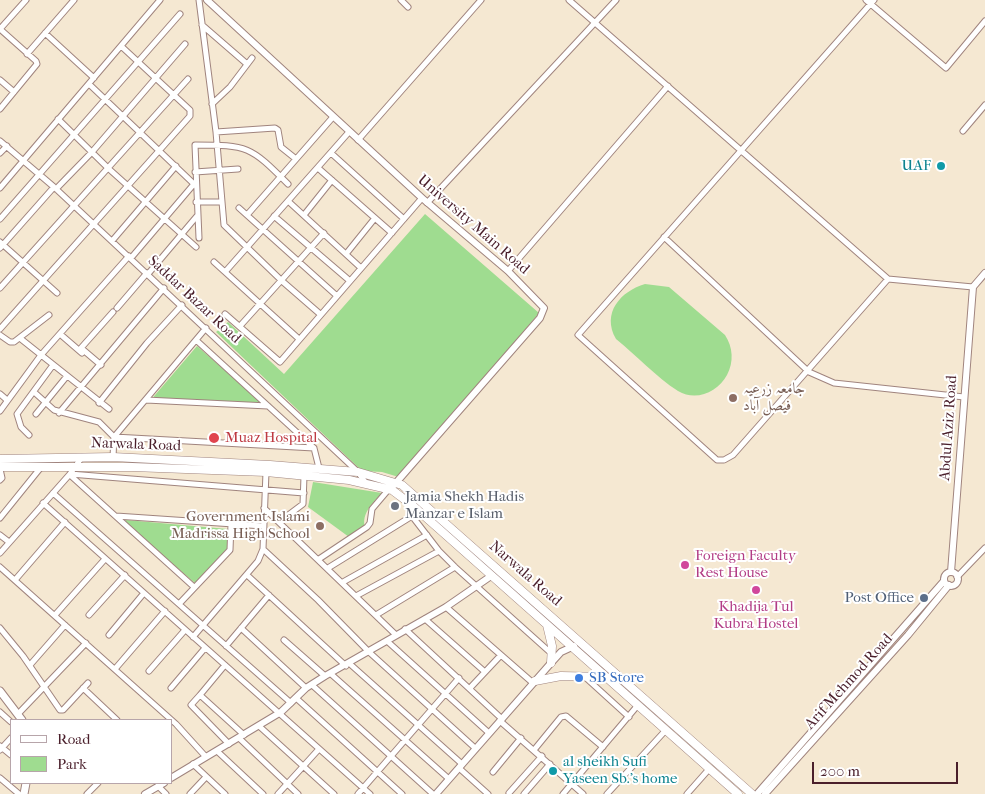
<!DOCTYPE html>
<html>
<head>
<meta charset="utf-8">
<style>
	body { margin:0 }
	#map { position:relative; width:985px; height:794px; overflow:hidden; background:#f5e8d2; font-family:"IM FELL French Canon",serif }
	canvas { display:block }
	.legend { position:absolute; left:10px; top:719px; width:162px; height:65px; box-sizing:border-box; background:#fff; border:1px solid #b7a5aa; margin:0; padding:6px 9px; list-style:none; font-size:15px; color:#4a1f2b }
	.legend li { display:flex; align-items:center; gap:10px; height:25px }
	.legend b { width:25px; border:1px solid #b7a5aa }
	.scale { position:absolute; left:812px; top:762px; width:146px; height:22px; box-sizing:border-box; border:2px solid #4a1f2b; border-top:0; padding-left:6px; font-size:15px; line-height:18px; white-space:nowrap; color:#4a1f2b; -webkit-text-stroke:4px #fff; paint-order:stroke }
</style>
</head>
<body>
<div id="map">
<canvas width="985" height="794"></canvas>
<ul class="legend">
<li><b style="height:6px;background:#fff"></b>Road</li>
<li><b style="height:14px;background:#9fdc90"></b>Park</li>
</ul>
<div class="scale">200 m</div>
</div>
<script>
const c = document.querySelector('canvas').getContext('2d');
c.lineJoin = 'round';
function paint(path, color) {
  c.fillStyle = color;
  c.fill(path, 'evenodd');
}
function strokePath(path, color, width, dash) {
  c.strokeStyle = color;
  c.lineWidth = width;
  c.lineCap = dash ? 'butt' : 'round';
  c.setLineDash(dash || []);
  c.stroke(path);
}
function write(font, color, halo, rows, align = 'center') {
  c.font = font + ' "IM FELL French Canon",Amiri,serif';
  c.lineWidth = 4;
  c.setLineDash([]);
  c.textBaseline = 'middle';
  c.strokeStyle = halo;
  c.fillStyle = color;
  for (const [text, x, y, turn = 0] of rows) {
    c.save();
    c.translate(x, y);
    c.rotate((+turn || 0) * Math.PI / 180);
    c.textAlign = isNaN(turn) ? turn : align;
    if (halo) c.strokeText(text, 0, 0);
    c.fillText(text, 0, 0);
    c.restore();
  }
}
paint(new Path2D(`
	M425 214 539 313 402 478 382 472 362 471 216 332 228 322 284 374Z
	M645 284 669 287 725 335C733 347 734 362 727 375 718 392 696 402 678 391 656 377 636 355 616 339 601 313 621 291 645 284Z
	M197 346 268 408 149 402Z
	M313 482 382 493C373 503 361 513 365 528L349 537 308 507Z
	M126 520 228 529 227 549 195 583 124 523Z`), '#9fdc90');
const minor = new Path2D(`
	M199 0 216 132 224 225 282 281 320 314
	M401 0 408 7
	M569 0 888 279
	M866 0 946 68 985 21
	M874 0 578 335 717 460H724L733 455 888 279 973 287
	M202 25 247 64
	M0 29 36 61 37 64 0 109
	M0 29 26 0
	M45 33 94 78
	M27 54 74 0
	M0 80 14 92
	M89 84 194 184 131 258
	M212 104 230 87 252 58
	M58 119 109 169 196 247
	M963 131 985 105
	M216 132 275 128 278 130 281 147 296 159
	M358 140 481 0
	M0 141 54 187 358 472 365 482
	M0 153 7 146
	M331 153 404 219
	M318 168 392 233
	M195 172 238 169
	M0 188 160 0
	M56 189 92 152 185 44
	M288 201 361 268
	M196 202H221
	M427 203 616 0
	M239 208 337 296
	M247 215 333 117
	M304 215 332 180
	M274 216 350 281
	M0 219 180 14
	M664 237 809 372 834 383 964 397
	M199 238 195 145C248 145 250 146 288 184
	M112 241 176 166
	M0 242 57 293
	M0 248 54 187
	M346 254 375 218
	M214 262 225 272 349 132
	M508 271 668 86
	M225 272 299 339
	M148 274 197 216
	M0 288 188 79
	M117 308 147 273
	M225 314 280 362 422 198
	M240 326 324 233
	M0 329 190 116V110L121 46
	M60 334 82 353
	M0 335 10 342H14L49 315
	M21 339 109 409
	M196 340 314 448 319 468
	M101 365 81 348 113 312
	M34 392 54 410 99 422 114 437 314 448
	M0 394 7 400
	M146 400 268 406
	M99 403 147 343 182 305
	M0 411 41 355 129 256
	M59 413 164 288
	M36 414 67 376
	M29 435 21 427 17 414 53 365
	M113 457 114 437 206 328
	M0 469 2 478 0 480
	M70 474 304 493
	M70 475 194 587
	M53 493 291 703
	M43 503 370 794
	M264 508 396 635
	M116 516 263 526
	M0 518 42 466
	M279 522 303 504 304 476
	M0 535 9 542
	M263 549 318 600 369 652 475 748
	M0 553 70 474 82 457
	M319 559 367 527 370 523 372 509 389 489
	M0 567 176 724 206 757
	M328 568 412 516 439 551 455 567 552 654
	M247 575 346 666
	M957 577 985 548
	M15 580 65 522
	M343 582 427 535
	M356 596 439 551
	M179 604 230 550 231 524
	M446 607 533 683
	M55 615 105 559
	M89 615 125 575
	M376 615 455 567
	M425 619 485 672
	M0 628 23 656 60 710H63L88 683
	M241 628 306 688
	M405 629 502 719
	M109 635 144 593
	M193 637 258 561 263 549 266 472
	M284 640 325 676
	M387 641 489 733
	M226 646 269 595
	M350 664 462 764
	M30 665 65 625
	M225 665 200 695 244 735
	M115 669 165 611
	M149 671 185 630
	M331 674 449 779
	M585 677 629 717
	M312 685 433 794
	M83 688 117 720
	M171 688 205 648
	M470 688 501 655
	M200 695 191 705 229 744
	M296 698 402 794
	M0 712 11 722
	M18 714 86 643
	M500 721 583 794
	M259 726 334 794
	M239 738 298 794
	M0 746 11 755
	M0 750 11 738
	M534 750 561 717 566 716 603 747
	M217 751 263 794
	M193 764 225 794
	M459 768 488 794
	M493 772 521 738
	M0 778 19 794
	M158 786 166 794
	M509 793 542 756
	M87 794 98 783
	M190 794 206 777
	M278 794 319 749
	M358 794 459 678
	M524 794 550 764
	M563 794 638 705
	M607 794 665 731
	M687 794 710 768`);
const tertiary = new Path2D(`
	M207 0 422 198 508 271 544 308 540 318 394 485
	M951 572 973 287 985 273
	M944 579a7 7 0 1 1 14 0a7 7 0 1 1-14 0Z
	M171 778 281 712 306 688 325 676 446 607 491 576
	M145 794 164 783
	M436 794 551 663 561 652 574 646
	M757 794 944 581
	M765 794 908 635 949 585`);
const secondary = new Path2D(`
	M0 691 22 720
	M24 794 26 783`);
const primary = new Path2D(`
	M0 459 113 457 270 465 358 472 402 485 752 794
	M0 467H132L266 472 349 480 392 490 412 505 738 794
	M547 625 552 646 551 663
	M535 681 561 676 606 677`);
strokePath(minor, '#a0847e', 7);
strokePath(tertiary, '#a0847e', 8);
strokePath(secondary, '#a0847e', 9);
strokePath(primary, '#a0847e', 9);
strokePath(minor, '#fff', 5);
strokePath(tertiary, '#fff', 6);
strokePath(secondary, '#fff', 7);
strokePath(primary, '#fff', 8);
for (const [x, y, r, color] of [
	[941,166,5,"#0f9aa8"],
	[733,398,5,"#8d6e63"],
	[214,438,6,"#e0444e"],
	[395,506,5,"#6b7280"],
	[320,526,5,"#8d6e63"],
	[685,565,5,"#d1479c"],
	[756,590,5,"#d1479c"],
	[924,598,5,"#5c6f8a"],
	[579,678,5,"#3f7fe0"],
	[553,771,5,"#0f9aa8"]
]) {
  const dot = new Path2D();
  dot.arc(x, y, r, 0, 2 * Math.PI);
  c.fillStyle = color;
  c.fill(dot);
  strokePath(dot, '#fff', 2);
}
write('15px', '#0d838f', '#fff', [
	["UAF",931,166],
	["al sheikh Sufi",563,762,"left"],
	["Yaseen Sb.'s home",563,779,"left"]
], 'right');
write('15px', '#4a1f2b', '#fff', [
	["University Main Road",473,225,41],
	["Saddar Bazar Road",194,300,43],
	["Abdul Aziz Road",949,428,-86],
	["Narwala Road",136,445,2],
	["Narwala Road",525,574,41],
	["Arif Mehmod Road",849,682,-48]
]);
write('15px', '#785e54', '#fff', [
	["جامعہ زرعیہ",743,389],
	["فیصل آباد",743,406],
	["Government Islami",310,517,"right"],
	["Madrissa High School",310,534,"right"]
], 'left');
write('15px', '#be3a42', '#fff', [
	["Muaz Hospital",225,438]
], 'left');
write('15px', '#5b616d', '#fff', [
	["Jamia Shekh Hadis",405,497],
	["Manzar e Islam",405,514]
], 'left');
write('15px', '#b23c85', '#fff', [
	["Foreign Faculty",695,556],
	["Rest House",695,573],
	["Khadija Tul",756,607,"center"],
	["Kubra Hostel",756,624,"center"]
], 'left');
write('15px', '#4e5e75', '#fff', [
	["Post Office",914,598]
], 'right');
write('15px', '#366cbe', '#fff', [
	["SB Store",589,678]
], 'left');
</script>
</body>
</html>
